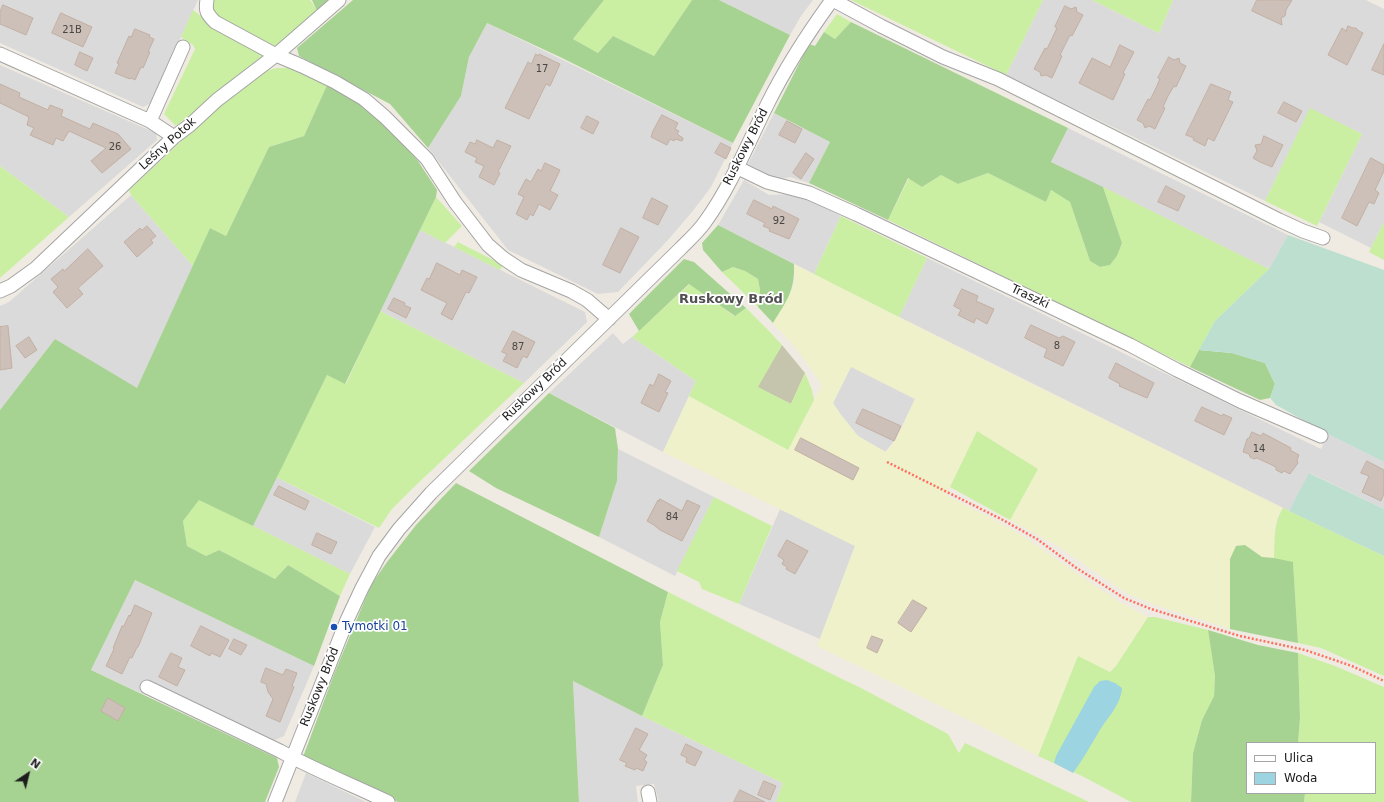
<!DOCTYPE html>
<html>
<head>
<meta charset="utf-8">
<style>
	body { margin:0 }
	#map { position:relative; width:1384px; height:802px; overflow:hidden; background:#f0ebe2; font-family:"DejaVu Sans",sans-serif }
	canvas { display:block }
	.legend { position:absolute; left:1246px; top:742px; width:130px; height:52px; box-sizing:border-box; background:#fff; border:1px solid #a5a5a5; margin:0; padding:5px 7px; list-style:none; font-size:12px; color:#1d1d1d }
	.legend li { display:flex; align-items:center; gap:8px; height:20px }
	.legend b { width:20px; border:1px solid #a5a5a5 }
	.north { position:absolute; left:8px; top:754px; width:40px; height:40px; -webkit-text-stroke:3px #fff; paint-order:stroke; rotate:35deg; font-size:11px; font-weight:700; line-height:16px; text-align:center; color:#1d1d1d }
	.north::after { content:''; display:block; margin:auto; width:14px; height:18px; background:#1d1d1d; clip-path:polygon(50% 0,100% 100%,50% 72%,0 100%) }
</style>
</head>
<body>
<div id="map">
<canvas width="1384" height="802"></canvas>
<ul class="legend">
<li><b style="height:5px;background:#fff"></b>Ulica</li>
<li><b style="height:11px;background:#9dd4e2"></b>Woda</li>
</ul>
<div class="north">N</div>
</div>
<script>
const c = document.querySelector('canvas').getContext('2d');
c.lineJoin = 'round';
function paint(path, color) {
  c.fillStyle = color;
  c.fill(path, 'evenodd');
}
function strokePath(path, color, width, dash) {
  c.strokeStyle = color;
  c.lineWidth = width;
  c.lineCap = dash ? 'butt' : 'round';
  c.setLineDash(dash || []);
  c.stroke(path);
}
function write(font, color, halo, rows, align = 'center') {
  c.font = font + ' "DejaVu Sans",sans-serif';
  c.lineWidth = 3.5;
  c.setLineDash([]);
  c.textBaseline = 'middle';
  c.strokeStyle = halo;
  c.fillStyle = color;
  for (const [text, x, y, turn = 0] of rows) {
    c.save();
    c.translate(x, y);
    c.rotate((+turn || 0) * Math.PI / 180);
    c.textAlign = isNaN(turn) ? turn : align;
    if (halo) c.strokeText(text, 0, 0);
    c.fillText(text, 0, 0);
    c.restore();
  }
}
paint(new Path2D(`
	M0 0H198L151 103 143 107 0 43Z
	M719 0H813L801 16 790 35Z
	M1043 0H1092L1159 33 1173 0H1366L1384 9V222L1371 248 1319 222 1362 134 1310 109 1265 201 1006 75Z
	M487 23 733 143 711 187 692 212 668 240 618 292 598 294 508 250 428 148 461 96 469 57Z
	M0 65 156 133 157 140 69 217 0 166Z
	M774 113 830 142 809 183 790 177 778 180 748 164Z
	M1068 128 1288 235 1269 269 1051 162Z
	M744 180 769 195 796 194 841 216 814 274 718 225Z
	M131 195 193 266 137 389 55 339 0 410V306L9 302Z
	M420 230 585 312 587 322 524 383 380 311Z
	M927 258 1321 449 1328 434 1384 462V509L1310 473 1289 511 899 317Z
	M613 333 623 344 632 337 696 381 663 452 549 393Z
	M851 366 915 399 896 439 885 452 858 436 841 415 833 403Z
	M618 449 714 497 675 576 599 537 617 481Z
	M276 477 375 527 350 574 253 526Z
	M780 509 855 546 820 639 739 604Z
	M135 580 314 666 284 736 273 741 150 681 143 694 91 670Z
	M573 681 642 716 783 783 776 802H659L654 784 636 786 638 802H579Z
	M306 773 366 802H295Z`), '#dbdada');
paint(new Path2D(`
	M782 345 805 373 791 404 757 387Z`), '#c5c4ac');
paint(new Path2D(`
	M794 264 1010 373 1283 508 1278 515 1275 524 1274 558 1262 557 1245 545 1230 559V629L1155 605 1126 593 1056 545 1010 520 1038 469 977 431 946 495 996 521 1026 538 1094 585 1118 601 1148 617 1116 666 1110 672 1078 656 1038 756 983 727 817 646 855 546 663 452 689 396 788 450 822 385 796 348 773 323 792 290 795 278ZM851 367 915 399 896 439 886 452 858 436 841 415 833 403Z`), '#eff1cb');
paint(new Path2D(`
	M211 0H309L311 1 317 11 280 46 271 48 242 35 212 12Z
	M604 0H692L654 56 613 36 598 53 573 39Z
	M851 0H1043L1006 75Z
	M1092 0H1173L1159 33Z
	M193 10 209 22 263 54 262 59 257 63 176 126 164 114 195 49 193 45 181 37Z
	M837 14 851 22 835 39 824 32Z
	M277 68H291L328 83 304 136 269 147 226 236 210 228 193 266 131 195 129 190 206 118 262 72Z
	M1310 108 1362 134 1317 226 1265 201Z
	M0 166 69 217 0 278Z
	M988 173 1046 202 1051 190 1070 202 1090 261 1100 267 1110 265 1117 256 1122 243 1103 187 1269 269 1215 321 1190 367 888 220 909 178 922 187 941 175 958 184Z
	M436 197 462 226 445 243 420 230Z
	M841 216 927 258 899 317 814 274Z
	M1384 222V260L1369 252Z
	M458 242 503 265 500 270 454 247Z
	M733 267 745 271 758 279 760 290 758 307 722 272Z
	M690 284 734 316 746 308 769 331 782 345 758 387 791 404 805 373 812 390 814 400 788 450 689 396 696 381 632 337Z
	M380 311 524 383 412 489 392 509 379 528 276 477 327 375 346 384Z
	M977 431 1038 469 1010 520 950 487Z
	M714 497 772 526 739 604 702 589 699 582 677 571Z
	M199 499 350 574 340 596 288 565 275 579 219 550 206 556 187 546 183 521Z
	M1283 508 1384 556V676L1321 648 1298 643 1293 563 1274 558C1275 540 1273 523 1283 508Z
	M668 592 842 679 859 687 948 734 959 753 965 743 1089 802H776L783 783 642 716 663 665 660 622Z
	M1148 617H1155L1208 630 1215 676 1214 696 1202 720 1193 753 1191 802H1131L1082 776 1038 756 1078 656 1110 672 1116 666Z
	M1298 653 1335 666 1384 687V802H1304L1305 793H1375V743H1298L1300 718Z`), '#caefa2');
paint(new Path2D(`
	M312 0H330L317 11Z
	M353 0H604L573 39 598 53 613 36 654 56 692 0H719L790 35 733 143 562 58 487 23 469 57 461 96 428 148 390 104 299 56 297 48Z
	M851 22 1068 128 1051 162 1103 187 1122 243 1117 256 1110 265 1100 267 1090 261 1070 202 1051 190 1046 202 988 173 958 184 941 175 922 187 908 178 888 220 809 183 830 142 774 113 809 44 815 46 824 32 835 39Z
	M328 83 376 116 397 136 418 161 437 190 436 197 345 384 327 375 253 526 199 500 183 521 187 546 206 556 219 550 275 579 288 565 340 596 314 666 135 580 91 670 277 758 279 767 265 802H0V410L55 339 137 388 210 228 226 236 269 147 304 136Z
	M718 225 794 264C795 291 787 300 773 323L758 307 760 290 758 279 745 271 733 267 722 272 703 250 702 243Z
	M684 259 694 262 746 308 735 316 689 284 639 331 629 314Z
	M1199 350 1232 353 1265 363 1275 384 1270 398 1260 400 1190 367Z
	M549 393 615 428 618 449 617 481 599 537 496 488 469 471Z
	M456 483 668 592 660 622 663 665 642 716 573 681 579 802H398L303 757 334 674 371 585 387 562 416 525Z
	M1245 545 1262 557 1274 558 1293 562 1298 643 1230 629V559L1236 546Z
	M1208 630 1258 645 1298 653 1300 718 1298 743H1247V793H1305L1304 802H1191L1193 753 1202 720 1214 696 1215 676Z`), '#a7d392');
paint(new Path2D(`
	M1288 235 1384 270V462L1328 434 1276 405 1270 398 1275 384 1265 363 1232 353 1199 350 1215 321 1269 269Z
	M1309 473 1384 509V556L1289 511Z`), '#bddfcf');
paint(new Path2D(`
	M1107 680 1115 683 1122 688C1121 706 1105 720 1097 735 1089 748 1082 761 1073 773L1054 763 1056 756 1094 687 1100 681Z`), '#9dd4e2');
const building = new Path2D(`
	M1257 0H1292L1286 10 1285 16 1281 18 1282 25 1252 11Z
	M3 5 33 18 26 35 0 24V12Z
	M1065 6 1071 9 1076 7 1077 12 1083 15 1072 36 1070 35 1060 55 1062 56 1052 78 1046 75 1041 76 1040 72 1034 69 1045 48 1047 49 1057 28 1055 27Z
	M61 13 92 27 83 47 52 33Z
	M1348 26 1353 28H1356L1359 31 1363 33 1347 65 1328 55 1342 28 1346 31Z
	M135 29 150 35 149 37 154 39 148 52H150L143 68 141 67 135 80 131 78 130 79 115 73 119 64 117 63 129 36 131 37Z
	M1384 44V75L1372 70Z
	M1120 45 1134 52 1123 73 1125 74 1113 100 1079 83 1092 58 1110 67Z
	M80 52 93 58 87 71 75 65Z
	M536 54 538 56 539 54 560 64 550 86 546 84 529 119 505 108 528 62 531 64Z
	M1169 57 1174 60 1179 58 1180 63 1186 66 1176 87 1174 86 1168 96 1163 107 1165 108 1155 129 1149 126 1145 128 1143 123 1137 120 1148 99 1150 100 1155 90 1160 79 1158 78Z
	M0 84 20 93 19 97 48 110 50 105 63 110 61 116 90 129 93 123 118 134 131 149 102 173 91 161 106 148 69 131 63 141 56 138 53 145 30 135 34 128 27 125 29 117 0 103Z
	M1211 84 1231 92 1228 100 1233 102 1214 141 1208 138 1205 146 1193 140 1194 138 1186 135Z
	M1284 102 1302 111 1296 122 1278 113Z
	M662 115 678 123 675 129 679 131 677 134 683 138 682 141 675 139 674 141 670 139 667 145 651 137 653 131Z
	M587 116 599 122 593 134 581 128Z
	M787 121 802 129 795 143 779 135Z
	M1264 136 1283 145 1272 167 1260 162 1253 158 1257 151 1255 145 1261 144Z
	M477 140 493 148 497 140 511 146 498 172 500 173 494 185 479 177 484 166 475 162 477 158 465 152 470 142 475 144Z
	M721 143 731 148 726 159 715 153Z
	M806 153 814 159 801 179 793 173Z
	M1371 158 1384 165V171L1375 190 1379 193 1374 204 1369 202 1357 226 1342 218Z
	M545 163 560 170 550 191 558 195 550 210 539 204 533 216 530 214 527 220 516 214 524 197 518 194 526 179 531 182 538 169 541 171Z
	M1166 186 1185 196 1178 211 1158 202Z
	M652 198 668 206 658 225 643 218Z
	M754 200 772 209 773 206 799 219 789 239 769 231 770 229 763 226 765 223 747 214Z
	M147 226 156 236 151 240 153 243 137 257 124 242 140 228 142 230Z
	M621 228 639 237 620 273 603 265Z
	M88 249 103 266 78 288 83 294 67 308 53 292 58 287 51 279 63 269 64 271Z
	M437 263 460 275 462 270 477 277 469 293 466 292 452 320 441 314 447 303 421 290 427 278 429 279Z
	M962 289 978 296 976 301 994 309 987 324 976 318 974 323 958 315 961 310 954 306Z
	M394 298 405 303 404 305 411 308 406 318 388 309Z
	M1031 325 1059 338 1063 336 1075 342 1063 366 1044 357 1047 349 1025 338Z
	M8 326 12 368 0 370V327Z
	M513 331 535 342 527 358 523 356 517 368 503 361 507 354 502 352Z
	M29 337 37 350 25 358 16 346Z
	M1116 363 1154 383 1147 398 1119 386 1120 384 1109 378Z
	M659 374 671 381 665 392 668 393 659 412 641 403 650 384 653 386Z
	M1202 407 1222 416 1223 414 1232 418 1224 435 1195 421Z
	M863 409 901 426 894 441 856 423Z
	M1252 432 1261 436 1263 433 1291 448 1290 450 1299 455 1297 460 1298 463 1290 474 1284 471 1282 473 1276 470V467L1257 458 1254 459 1250 457 1249 454 1243 452 1247 439 1249 438Z
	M801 438 859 468 853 480 795 450Z
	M1367 461 1384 470V494L1381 501 1362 492 1369 476 1361 473Z
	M279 486 309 501 305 510 274 495Z
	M660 499 682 511 687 500 700 506 682 541 660 530 654 525 647 521 658 500 659 501Z
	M317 533 337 542 331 554 312 545Z
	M787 540 808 551 795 574 786 569 787 567 782 564 784 560 778 556Z
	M913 600 927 608 911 632 898 623Z
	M135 605 152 613 138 647H137L132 658 130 657 122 674 106 666 114 649 113 648 122 626H124L129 615 130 616Z
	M201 626 229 640 220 657 211 653 210 656 191 646Z
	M872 636 883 640 877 653 867 648Z
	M234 639 247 645 241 655 229 649Z
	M171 653 182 658 178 667 185 670 177 686 159 677Z
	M266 668 283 675 286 669 297 673 292 686 294 687 280 722 266 716 273 699 268 692 266 684 261 682Z
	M108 698 125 708 118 721 101 711Z
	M636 728 648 734 639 750 647 755 644 760 647 762 643 771 636 768 635 770 625 766 627 763 620 760Z
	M686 744 702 752 695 766 686 762 687 758 681 755Z
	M764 781 776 786 770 800 758 795Z
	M740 790 765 802H734Z`);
paint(building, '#ccc0b8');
strokePath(building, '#c3b0a3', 1);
const minor = new Path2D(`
	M207 0C205 11 207 14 215 22L276 55 302 66 335 82 364 99 385 117 427 159 455 202 488 245 503 258 521 270 571 291 587 300 609 319
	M833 0 881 26 943 57 998 79 1279 220 1303 231 1323 238
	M0 54 150 121 174 137
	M150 121 183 47
	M736 167 767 182 809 193 856 214 1130 345 1177 370 1240 401 1321 436
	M0 291 11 286 36 268 174 137 190 125 217 100 276 55 339 0
	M147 687 280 751C315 770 352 785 388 802
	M648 792 650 802
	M275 802 347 620 362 588 379 556 399 529 431 493 680 249C689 240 698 232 705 222 731 186 748 143 768 103 786 67 808 33 832 0`);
strokePath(minor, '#a4a4a4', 15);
strokePath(new Path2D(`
	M887 462 1001 519 1037 539 1075 567 1124 598 1151 609 1240 636 1305 650 1352 666 1384 681`), '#ff7063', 2.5, [2, 2]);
strokePath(minor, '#fff', 13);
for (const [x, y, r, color] of [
	[334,627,4,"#1a4fb4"]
]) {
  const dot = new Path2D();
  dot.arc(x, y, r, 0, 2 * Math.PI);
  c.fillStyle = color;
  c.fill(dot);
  strokePath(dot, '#fff', 1.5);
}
write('10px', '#494644', null, [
	["21B",72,30],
	["17",542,69],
	["26",115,147],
	["92",779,221],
	["8",1057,346],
	["87",518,347],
	["14",1259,449],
	["84",672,517]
]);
write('12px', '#1d1d1d', '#fff', [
	["Leśny Potok",168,144,-42],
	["Ruskowy Bród",746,147,-63],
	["Traszki",1030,297,25],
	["Ruskowy Bród",535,390,-44],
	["Ruskowy Bród",320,687,-68]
]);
write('12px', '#164399', '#fff', [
	["Tymotki 01",342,627]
], 'left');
write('bold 13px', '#505050', '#fff', [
	["Ruskowy Bród",731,300]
]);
</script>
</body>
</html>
